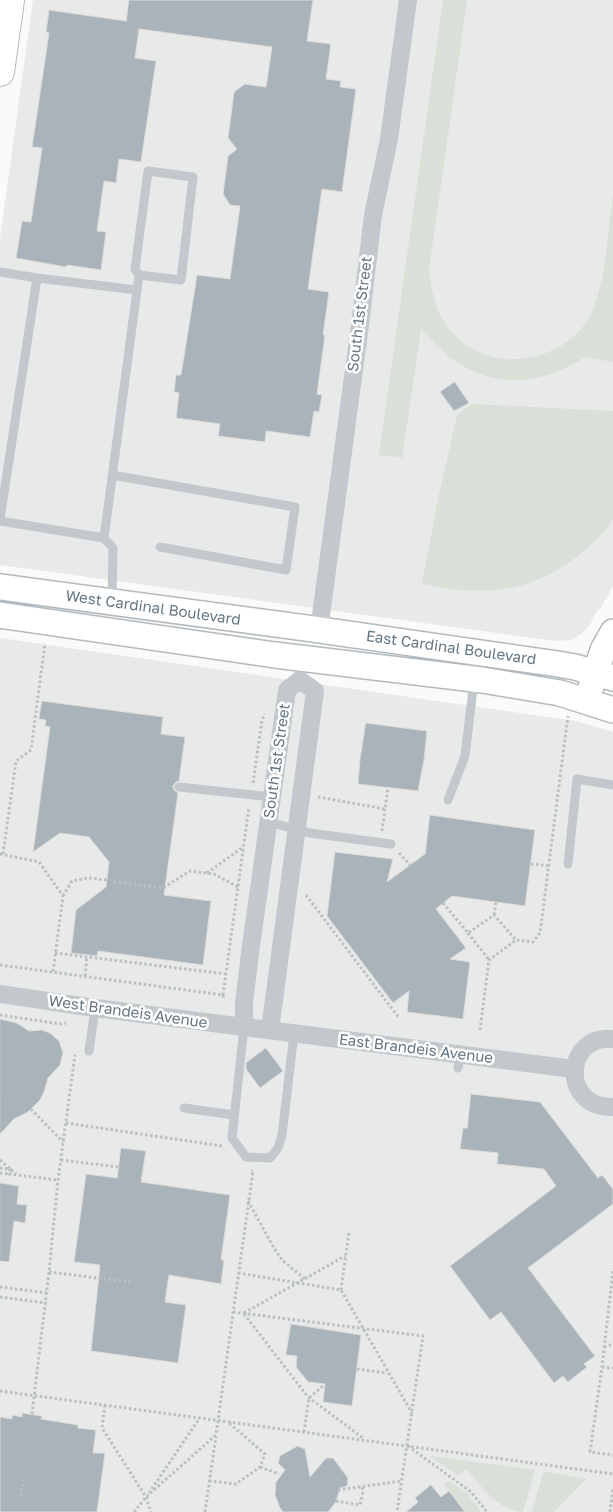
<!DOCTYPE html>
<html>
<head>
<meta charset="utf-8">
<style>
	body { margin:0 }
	canvas { display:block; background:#fafaf8 }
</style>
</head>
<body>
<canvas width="613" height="1512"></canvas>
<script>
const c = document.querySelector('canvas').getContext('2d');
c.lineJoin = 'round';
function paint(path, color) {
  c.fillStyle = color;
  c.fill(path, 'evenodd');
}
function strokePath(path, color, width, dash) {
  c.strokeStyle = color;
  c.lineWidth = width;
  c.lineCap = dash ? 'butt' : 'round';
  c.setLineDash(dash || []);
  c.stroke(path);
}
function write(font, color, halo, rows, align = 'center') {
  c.font = font + ' "Golos Text",sans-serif';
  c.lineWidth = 5;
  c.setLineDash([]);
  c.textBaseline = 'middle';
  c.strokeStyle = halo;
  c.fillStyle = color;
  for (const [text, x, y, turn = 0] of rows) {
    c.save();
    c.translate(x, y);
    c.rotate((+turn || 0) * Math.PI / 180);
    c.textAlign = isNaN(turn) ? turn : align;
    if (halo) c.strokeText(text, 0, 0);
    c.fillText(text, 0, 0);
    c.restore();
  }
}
paint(new Path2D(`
	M33 0H613V586L600 610 598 609 591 623 581 634 571 640 555 641 0 565V238Z
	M0 638 576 721 613 732V1512H0Z`), '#e8e9e9');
paint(new Path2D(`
	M443 0H467L429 269C431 290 435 312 449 329 484 373 552 367 585 324 605 299 608 229 613 195V362L585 357C546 383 500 390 458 363 444 354 433 341 421 330L402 458 379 455Z
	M472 404 613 411C613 438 613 464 613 491 613 499 613 510 613 518 611 526 593 543 586 549 534 594 486 597 422 584L438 499 457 415Z
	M430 1456 535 1470 523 1512C501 1512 480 1486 467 1469L458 1476Z
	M543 1472H546L586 1479 554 1512H532Z
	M449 1481 467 1493 481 1512H465L444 1484Z`), '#dadfd7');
const building = new Path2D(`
	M129 0H313L307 41 331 44 326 79 341 81 340 87 356 89 342 192 322 189 308 289 329 292 323 335H325L317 394 322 395 319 412 314 411 310 437 266 431 265 442 218 436 220 424 176 418 179 393 174 392 176 375H181L197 275 230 279 240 206 230 205 223 194 228 156 237 149 228 138 234 92 245 84 266 87 272 47 139 29 135 58 156 61 141 162 119 159 116 183 104 181 97 231 106 232 101 270 67 265 66 267 16 258 22 221 31 222 42 148 32 147 49 33 46 32 49 10 126 21Z
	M455 382 469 403 454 411 440 392Z
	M42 701 163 717 161 734 185 737 179 781 176 782 173 786 174 790 178 793 164 895 211 901 203 965 98 951 97 956 71 953 76 910 106 887 109 862 89 837 60 833 33 852 50 727 45 726 46 720 39 719Z
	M366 723 427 731 424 760 418 791 358 784 360 759Z
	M430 815 535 830 525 906 452 896 436 909 466 948 450 959 470 962 463 1019 407 1012 409 991 393 1003 327 916 335 852 393 859 387 882 425 854Z
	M0 1019 17 1023 29 1031 42 1030 50 1033 59 1041 63 1053 60 1065 48 1078 44 1092 40 1100 28 1112 14 1119 0 1134Z
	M266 1048 283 1071 260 1088 246 1069V1063Z
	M471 1094 540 1102 598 1178 602 1175 613 1189V1204L528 1268 595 1356 584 1364 587 1367 568 1382 563 1376 554 1383 501 1312 490 1320 450 1266 556 1186 544 1169 497 1164 498 1153 460 1149 463 1128H467Z
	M121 1148 146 1151 141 1182 230 1195 221 1260H224L221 1284 169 1275 165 1302 186 1305 178 1363 91 1351 100 1265 74 1262 86 1174 117 1178Z
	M0 1183 19 1186 17 1204 27 1205 25 1223 14 1221 9 1262 0 1261Z
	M291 1324 361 1335 352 1406 323 1402 325 1384 308 1382 296 1367 297 1356 286 1355Z
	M22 1413 42 1416 41 1419 78 1425V1428L96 1430 93 1453H105L97 1512H0V1417L12 1419V1415L22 1417Z
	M298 1446 305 1449 310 1477 326 1458H333L348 1478 347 1486 340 1488 336 1502 328 1512H283L280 1508 275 1495 276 1482 285 1470 278 1463 280 1456Z
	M431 1485 441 1497 449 1491 465 1512H406L418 1502 415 1498Z`);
paint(building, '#aab3b9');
strokePath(building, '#dcdcda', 1);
const secondary = new Path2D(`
	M0 587 306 628 558 664 575 667 613 678
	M0 615 275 655 482 680 560 693 613 710
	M591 687 603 650 613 632`);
const primary = new Path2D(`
	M0 72 10 0`);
strokePath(secondary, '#b3babf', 28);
strokePath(primary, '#b5babe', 30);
strokePath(new Path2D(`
	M253 783 262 720 265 714
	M318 797 385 809 388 788
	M382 831 385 809
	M399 853 410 865
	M0 854 39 862 63 896 53 972
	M3 854 16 761 31 750 45 643
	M531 864 550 866
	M207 873 243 847
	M114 882 163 888 190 871 214 874 238 887
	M306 895 399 1018
	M63 896 72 881 89 878 107 880
	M443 903 468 933 494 915 516 940
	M494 915 496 901
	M468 933 489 960
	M55 953 226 974
	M0 965 223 995 249 807
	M85 976 87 957
	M223 995 224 1000
	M0 1015 61 1024 66 1023
	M480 1030 489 960 516 940 533 942 540 933 568 716
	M31 1109 63 1142
	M66 1123 222 1146
	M0 1160 16 1174
	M61 1160 118 1167
	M0 1168 10 1169 9 1174 58 1180
	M0 1173 9 1174
	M248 1201 274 1248 282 1260 305 1279
	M613 1271 602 1367 590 1452 613 1455
	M49 1272 130 1282
	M238 1273 341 1290 412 1413
	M0 1287 47 1293
	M341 1290 349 1232
	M0 1297 46 1303
	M233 1312 423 1336 397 1512
	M244 1313 345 1256
	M244 1314 308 1397 363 1438
	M604 1347 613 1344
	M602 1367 613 1368
	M357 1369 387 1373
	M0 1391 613 1474
	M105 1405 102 1428 146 1497 151 1512
	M32 1414 49 1272 58 1180 75 1055
	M304 1432 309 1398 325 1384
	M408 1446 471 1492 487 1512
	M260 1467 279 1474
	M209 1481 236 1484 260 1467 265 1454 228 1422
	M338 1490 401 1481
	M149 1493 199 1419
	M21 1496 24 1477
	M336 1501 360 1505 363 1492 362 1486
	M134 1512 146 1497 216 1435 253 1171H251
	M205 1512 216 1436
	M610 1512 613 1489`), '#bbbfc2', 3, [2.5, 2.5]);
strokePath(new Path2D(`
	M0 272 37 278 0 519
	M37 278 137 290 104 538
	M137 290 139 275 181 280 193 177 148 171 135 269 139 275
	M112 475 295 507 286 570 160 547
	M0 521 104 538 113 548 112 599
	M179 787 272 797
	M448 800 465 756 474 681
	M269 822 310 833 391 844
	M568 864 577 779 613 785
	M244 1027 232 1138 246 1157 270 1158 278 1148 282 1135 294 1034
	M89 1051 95 1008
	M458 1068 460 1054
	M184 1108 234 1115`), '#c3c8cc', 9);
strokePath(new Path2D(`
	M319 630 360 325 373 215 389 139 408 0
	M0 994 95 1008 574 1069
	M244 1027V1003L250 953 287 690 300 680
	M270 1030 315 691 300 680
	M613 1039C565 1033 559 1108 613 1107`), '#c3c8cc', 18);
strokePath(secondary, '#fff', 25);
strokePath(primary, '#fff', 28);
write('15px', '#657683', '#fff', [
	["South 1st Street",360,314,-83],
	["West Cardinal Boulevard",153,608,8],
	["East Cardinal Boulevard",451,648,8],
	["South 1st Street",277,761,-82],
	["West Brandeis Avenue",128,1012,8],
	["East Brandeis Avenue",416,1049,7]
]);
</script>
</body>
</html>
